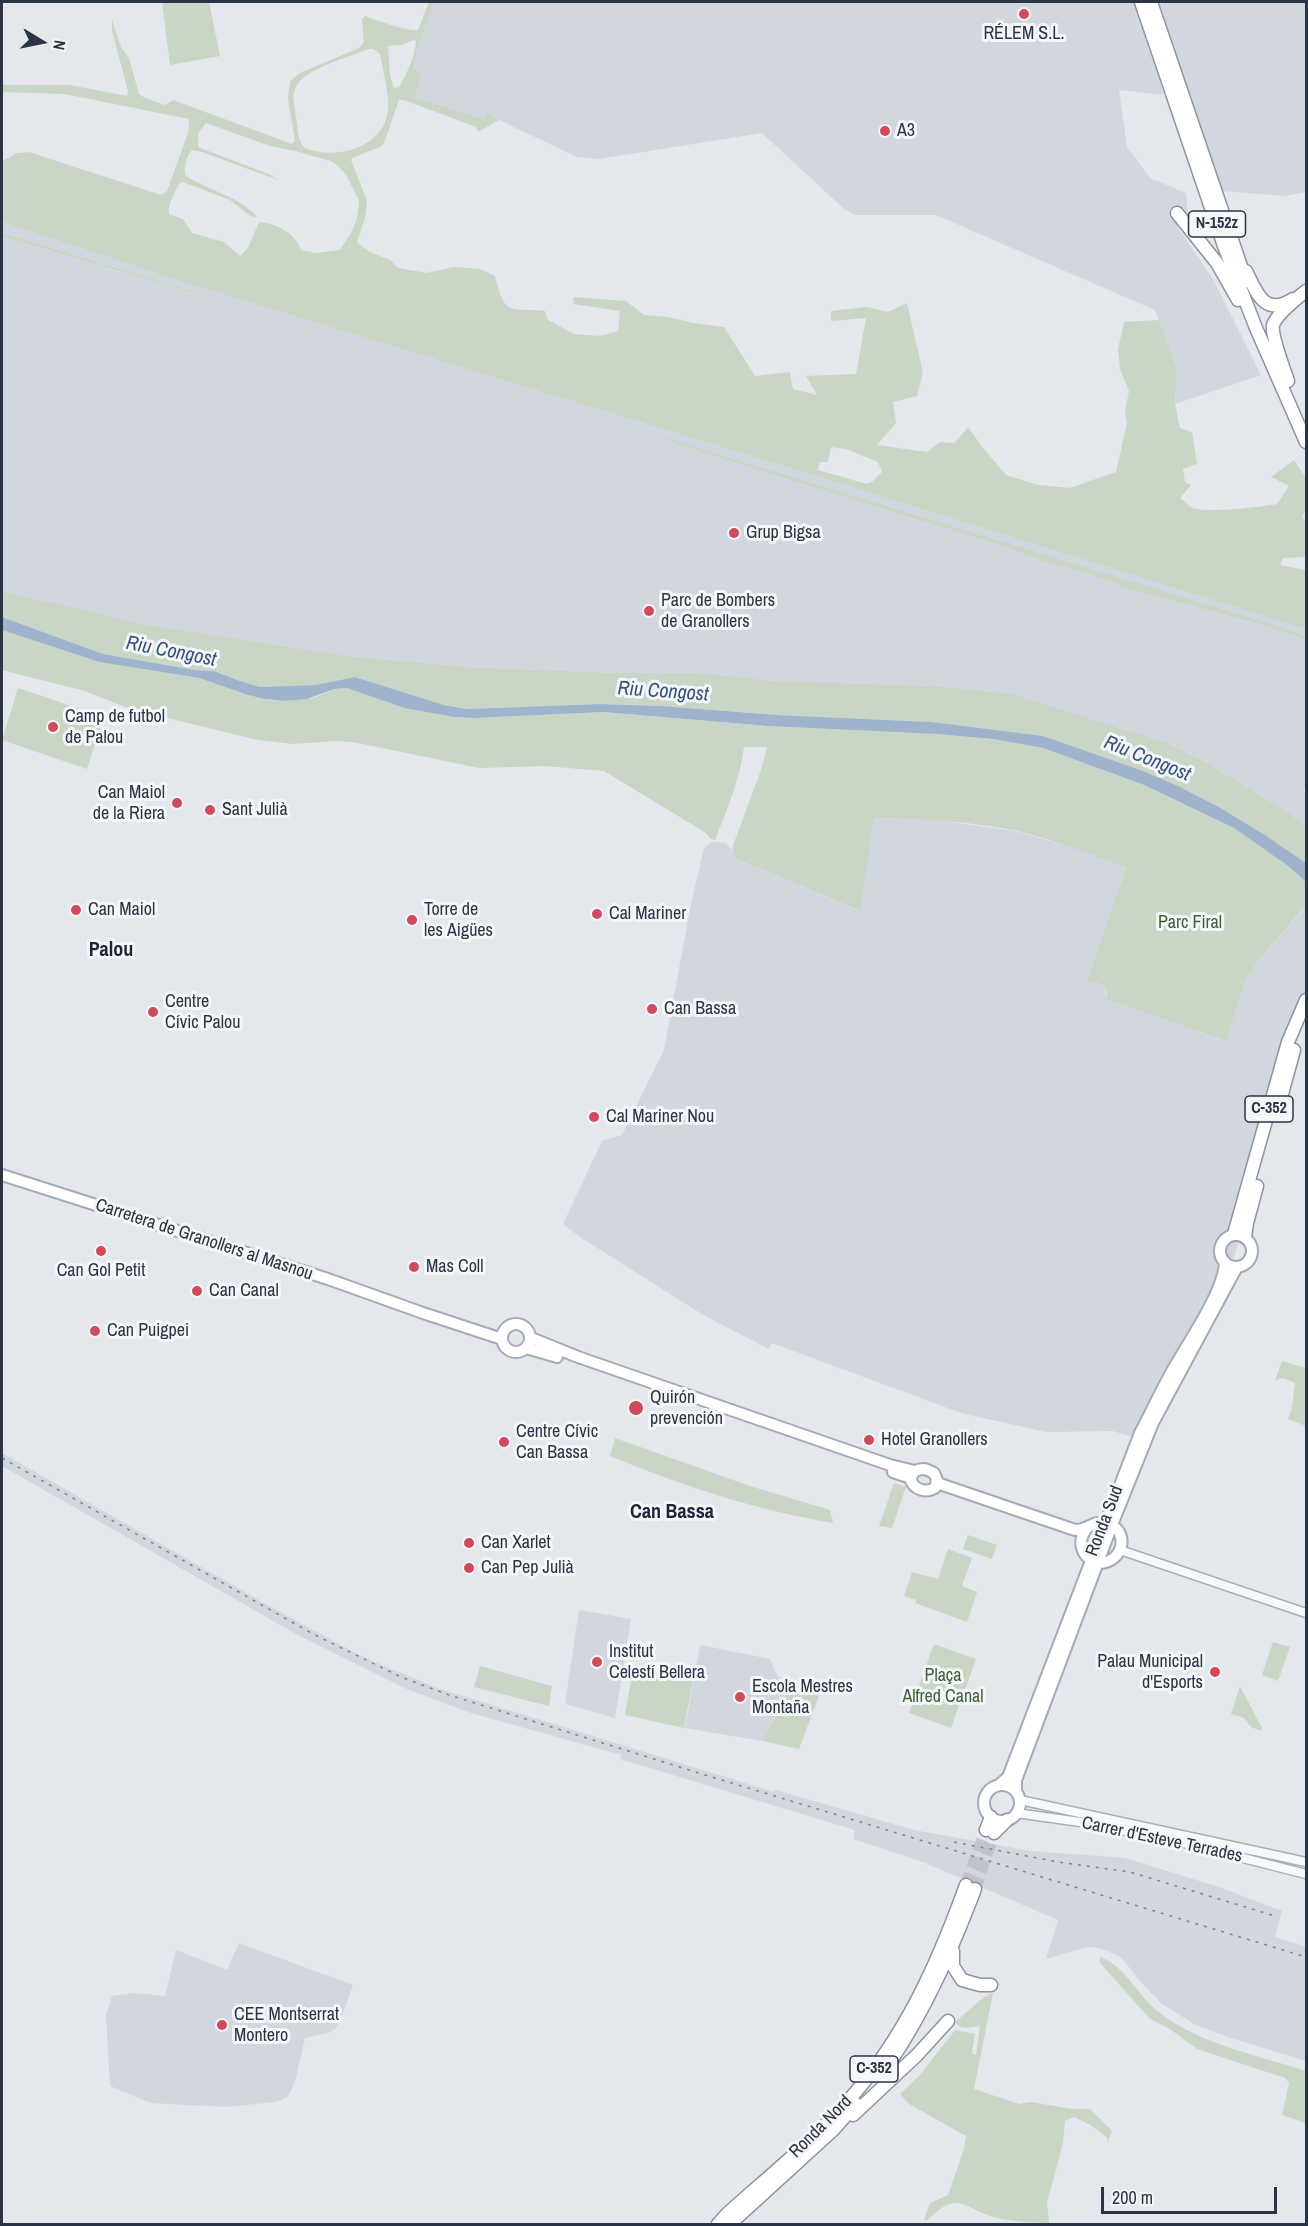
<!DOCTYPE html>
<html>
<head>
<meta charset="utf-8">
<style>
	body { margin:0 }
	#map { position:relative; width:1308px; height:2226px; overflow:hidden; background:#e4e7ec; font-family:"Archivo Narrow",sans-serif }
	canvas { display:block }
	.frame { position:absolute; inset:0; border:3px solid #2b3445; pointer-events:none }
	.north { position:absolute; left:12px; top:12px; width:60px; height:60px; -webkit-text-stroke:4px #f4f6f9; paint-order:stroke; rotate:100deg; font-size:16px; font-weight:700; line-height:24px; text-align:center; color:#2b3445 }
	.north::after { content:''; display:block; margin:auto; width:21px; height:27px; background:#2b3445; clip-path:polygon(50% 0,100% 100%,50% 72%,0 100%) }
	.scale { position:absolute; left:1101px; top:2187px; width:176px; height:27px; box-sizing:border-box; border:3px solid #2b3445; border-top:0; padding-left:8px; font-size:18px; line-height:21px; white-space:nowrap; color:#2b3445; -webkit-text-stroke:4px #f4f6f9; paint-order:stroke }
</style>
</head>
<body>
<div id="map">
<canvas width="1308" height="2226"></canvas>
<div class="frame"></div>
<div class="north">N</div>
<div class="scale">200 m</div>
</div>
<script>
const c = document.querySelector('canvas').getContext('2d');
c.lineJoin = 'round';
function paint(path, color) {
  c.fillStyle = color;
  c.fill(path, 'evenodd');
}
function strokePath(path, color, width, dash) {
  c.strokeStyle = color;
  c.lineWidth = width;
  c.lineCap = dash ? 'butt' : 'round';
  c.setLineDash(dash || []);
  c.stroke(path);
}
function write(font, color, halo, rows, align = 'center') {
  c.font = font + ' "Archivo Narrow",sans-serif';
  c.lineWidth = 6;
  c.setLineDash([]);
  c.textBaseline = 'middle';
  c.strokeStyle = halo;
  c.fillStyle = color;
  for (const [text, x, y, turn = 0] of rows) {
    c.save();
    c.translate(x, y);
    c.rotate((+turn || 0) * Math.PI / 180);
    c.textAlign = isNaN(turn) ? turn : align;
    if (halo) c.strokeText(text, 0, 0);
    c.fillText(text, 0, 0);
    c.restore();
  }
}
paint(new Path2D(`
	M434 2H1134L1164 95 1119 90 1127 147 1150 178 1186 193 1188 215 1177 226 1214 281 1261 375 1175 404 1177 368 1155 310 936 215H855L843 208 762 133 599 159 577 157 499 120 488 112 484 119 414 97 422 77 414 69 417 51Z
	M1159 2H1306V192L1286 196 1222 191Z
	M2 222 183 282 816 476 1306 629V636L590 416 996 544 1042 561 1086 573 1130 590 1256 623 1306 640V786L1303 791 1306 794V827L1288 812 1206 762 1165 742 1013 694 933 686 777 681 701 673H618L467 667 348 656 149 625 2 591V236L201 296 202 294 2 233Z
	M874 818 937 820 1015 831 1083 850 1126 868 1087 978 1088 983 1096 982 1104 986 1107 999 1225 1041 1245 981 1261 957 1304 909 1306 911V1009L1295 1034 1236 1251 1222 1286 1141 1440 1113 1431 1046 1432 961 1413 772 1343 769 1349 705 1316 583 1239 563 1224 602 1141 622 1135 664 1050 691 904 703 852 706 846 712 842 726 843 735 854 737 861 762 869 859 911Z
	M2 1453 280 1612 363 1657 437 1688 774 1792 776 1790 914 1830 1031 1851 1125 1858 1219 1887 1282 1911 1275 1937 1306 1947V2061L1228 2037 1194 2024 1161 2003 1138 1979 1123 1959 1109 1951 1093 1947 1083 1948 1046 1959 1058 1920 923 1862 853 1839 855 1830 620 1759 621 1755 471 1713 409 1690 296 1634 2 1466Z
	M579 1610 631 1619 615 1718 565 1704Z
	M700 1645 770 1659 777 1675 783 1680 797 1685 778 1712 762 1741 685 1728Z
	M239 1943 353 1985 340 2021 335 2029 328 2033 305 2038 295 2082 288 2096 282 2100 274 2102 226 2107 151 2103 110 2086 106 2015 112 1996 134 1993 165 1996 176 1950 227 1970Z`), '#d2d6de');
paint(new Path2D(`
	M162 2H209L220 56 170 65Z
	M429 2H434L417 51 414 68 422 77 414 97 484 119 488 112 499 120 478 132 476 127 404 100H399L384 143 380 147 352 158 351 160 367 201 365 218 357 242 370 252 390 260 398 268 427 273 454 267 480 269 495 276C505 318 510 307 545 311L548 320 574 334 599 336 618 331 620 311 573 304 574 297 626 301 644 315 668 317 694 323 724 327 755 376 790 372 793 389 817 395 806 376 856 374 866 318 831 321V311L867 307 888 312 907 303 923 373 917 396 893 402 896 423 877 445 927 452 940 442 955 443 968 427 983 448 1006 475 1038 485 1070 488 1116 472 1127 423 1125 412 1129 391 1120 369 1118 349 1124 322 1159 320 1177 368 1175 404 1180 428 1192 432 1197 464 1183 469 1185 482 1191 485 1180 498C1184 501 1188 505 1191 507 1205 514 1261 507 1277 504L1289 486 1271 477 1294 460 1306 478V510L1302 517 1306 522V552L1304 557 1283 558 1280 565 1306 570V629L816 476 183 282 2 222V161L17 153 29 152 161 195 167 191 188 133 189 119 65 94 2 92V85H69L127 96 128 91 112 31V19L121 47 129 58 139 94 145 98 165 105 173 100 292 144 295 141 288 99 290 81 300 73 359 48 364 42 362 19 365 16C376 20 409 32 418 30ZM414 40 416 41C415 57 407 73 399 87L394 88 390 76 388 46 401 45ZM368 49H373L380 54C383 72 389 91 388 109 386 147 336 161 305 148 297 140 298 127 296 117 295 108 291 97 295 89 303 68 349 58 368 49ZM206 123 270 146 295 151 331 161 337 165 346 175 359 201 357 219 352 231 340 250 315 253 301 250C295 233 278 224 259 222L248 248 240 256 224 242 192 233 183 219 169 214C167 204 175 192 180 183L183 182 230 200 249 215 258 218C240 196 209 191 186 176 183 168 186 157 192 150L202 152 278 180 271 175 198 147V134ZM831 447 846 449 878 462 882 472 873 481 867 484 818 470 820 462H828Z
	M2 233 202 294V296L2 236Z
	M590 415 1286 629 1306 636V640L1256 623 1130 590 1086 573 1042 561 996 544 721 458Z
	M2 591 149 625 348 656 467 667 618 673H701L777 681 933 686 1013 694 1165 742 1206 762 1288 812 1306 827V863L1265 835 1219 807 1178 786 1043 736 932 722 777 715 661 706 600 704 467 709 444 705 355 677 315 685 260 687 240 681 214 671 195 670 103 654 2 617Z
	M2 630 99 662 199 678 248 695 270 700 285 701 313 698 334 689 347 688 404 708 454 717 475 718 603 712 768 726 936 734 993 739 1043 748 1144 785 1234 828 1288 866 1306 882V911L1303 909 1261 957 1245 981 1226 1041 1106 999 1107 994 1104 986 1096 982 1088 984 1087 979 1126 868C1090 853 1054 840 1017 831 970 821 922 819 874 818L860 911 762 869 736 860 732 848 761 770 767 747H744C740 779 727 809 715 840L711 839 706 833 604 771 545 766 479 768 353 742 336 741 293 744 258 740 130 709 85 691 2 670V672Z
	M18 688 104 717 87 769 2 740Z
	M1282 1361 1306 1368V1426L1288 1419 1292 1408 1295 1383 1283 1378 1275 1380Z
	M615 1438 750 1486 830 1510 833 1523C755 1510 683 1486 610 1456Z
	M894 1483 906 1487 892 1528 879 1526Z
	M968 1535 997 1545 992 1559 963 1549Z
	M948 1549 972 1558 962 1586 977 1592 967 1622 915 1603 916 1600 904 1596 912 1572 938 1579Z
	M1273 1642 1290 1647 1278 1681 1262 1675Z
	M934 1644 976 1659 951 1728 909 1713Z
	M480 1666 552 1686 549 1706 474 1687Z
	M633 1669 693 1680 684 1728 625 1715Z
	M797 1685 820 1693 799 1749 762 1741 778 1712Z
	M1240 1686 1262 1728 1261 1731 1251 1727 1244 1718 1231 1714Z
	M1100 1957C1126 1966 1138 1997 1160 2013 1202 2045 1257 2055 1306 2071V2123L1282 2115 1289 2083 1285 2078 1197 2049 1170 2029 1150 2019 1100 1963Z
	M993 1993 974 2089 1019 2104 1031 2102 1072 2109H1090L1112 2131 1107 2144V2138C1098 2129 1086 2122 1074 2117L1065 2121 1063 2143 1047 2203 1049 2223C1032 2222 1014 2222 997 2218 965 2210 958 2187 927 2221L924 2219 930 2203 948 2195 964 2149 966 2136 909 2104 900 2094 919 2076 955 2030 975 2034 972 2053 976 2055 980 2026C971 2027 961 2031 955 2022L984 1997Z`), '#c9d6c5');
paint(new Path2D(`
	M2 617 103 654 195 670 214 671 240 681 260 687 315 685 355 677 444 705 467 709 600 704 661 706 777 715 932 722 1043 736 1143 771 1178 786 1219 807 1265 835 1306 863V882L1288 866 1234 828 1144 785 1043 748 993 739 936 734 768 726 603 712 475 718 454 717 404 708 347 688 334 689 307 699 285 701 265 699 248 695 199 678 99 662 2 630Z`), '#9fb4cc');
strokePath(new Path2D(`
	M966 1885 986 1830
	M975 1889 994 1833`), '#bfc3cb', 12, [12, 6]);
const minor = new Path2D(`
	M1120 1550 1306 1613
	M1020 1800 1306 1862
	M1016 1813 1080 1822 1172 1840 1306 1874`);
const major = new Path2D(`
	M2 1175 328 1279 423 1313 502 1339
	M1220 1251a16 16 0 1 1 32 0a16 16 0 1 1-32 0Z
	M502 1338a14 14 0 1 1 28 0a14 14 0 1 1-28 0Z
	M531 1338 578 1357 890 1465 915 1471
	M526 1348 557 1357
	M925 1469 934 1473 937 1480 935 1488C926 1493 915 1490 911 1481 911 1472 916 1469 925 1469Z
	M893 1472 911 1478
	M937 1483 1075 1530C1086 1531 1094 1520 1106 1523 1131 1529 1124 1564 1098 1563 1080 1557 1076 1539 1089 1526
	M999 1785 1008 1777 1140 1433C1151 1412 1161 1391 1172 1371 1187 1344 1224 1292 1225 1262
	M984 1803a18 18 0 1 1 36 0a18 18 0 1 1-36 0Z
	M1016 1791V1780L1112 1525 1153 1423 1237 1267`);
const highway = new Path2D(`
	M1141 2 1224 246 1256 328 1306 442
	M1151 2 1246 281
	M1177 213 1217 263 1238 300
	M1246 271C1256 291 1264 318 1293 299
	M1288 381C1284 369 1271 335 1273 325 1276 315 1298 297 1306 291
	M1282 1094 1294 1050
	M1234 1234 1288 1042 1306 1000
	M1245 1237 1247 1223 1257 1186
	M986 1830 991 1817
	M994 1833 1007 1820
	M953 1951V1966L962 1980 980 1985H991
	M888 2065C926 2010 951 1951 975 1889
	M853 2115 917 2055 948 2021
	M718 2224 727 2214C768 2177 812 2142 848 2101 905 2037 937 1965 966 1885
	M730 2224 833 2130 856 2104`);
strokePath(minor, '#a9aeb7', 11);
strokePath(major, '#a3abb8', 14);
strokePath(highway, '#8b94a3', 15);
strokePath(minor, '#f7f8fa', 8);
strokePath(major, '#fff', 10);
strokePath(highway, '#fff', 12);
strokePath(new Path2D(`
	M2 1458 313 1634 401 1677 449 1695 702 1774 1306 1957
	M954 1842 1058 1862 1130 1872 1275 1916`), '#7d8696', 1.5, [3, 6]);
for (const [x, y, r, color] of [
	[1024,14,6,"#d1495b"],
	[885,131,6,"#d1495b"],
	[734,533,6,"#d1495b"],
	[649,611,6,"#d1495b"],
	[53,727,6,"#d1495b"],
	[177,803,6,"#d1495b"],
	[210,810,6,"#d1495b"],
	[76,910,6,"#d1495b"],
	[597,914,6,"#d1495b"],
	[412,920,6,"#d1495b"],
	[652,1009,6,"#d1495b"],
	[153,1012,6,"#d1495b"],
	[594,1117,6,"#d1495b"],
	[101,1251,6,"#d1495b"],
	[414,1267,6,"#d1495b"],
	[197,1291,6,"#d1495b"],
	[95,1331,6,"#d1495b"],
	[636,1408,8,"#d1495b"],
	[869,1440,6,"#d1495b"],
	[504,1442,6,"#d1495b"],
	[469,1543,6,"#d1495b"],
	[469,1568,6,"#d1495b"],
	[597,1662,6,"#d1495b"],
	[1215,1672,6,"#d1495b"],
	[740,1697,6,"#d1495b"],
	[222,2025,6,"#d1495b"]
]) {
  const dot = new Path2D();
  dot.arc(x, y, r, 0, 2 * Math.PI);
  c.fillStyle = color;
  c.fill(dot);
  strokePath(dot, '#f4f6f9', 2);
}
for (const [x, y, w] of [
	[1217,224,57],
	[1269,1109,48],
	[874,2069,48]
]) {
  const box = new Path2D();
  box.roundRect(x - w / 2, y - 13, w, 26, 4.5);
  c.fillStyle = '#f4f6f9';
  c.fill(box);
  strokePath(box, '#2b3445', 1.5);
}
write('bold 16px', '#2b3445', null, [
	["N-152z",1217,224],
	["C-352",1269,1109],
	["C-352",874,2069]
]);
write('18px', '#2b3445', '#f4f6f9', [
	["RÉLEM S.L.",1024,34,"center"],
	["A3",897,131],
	["Grup Bigsa",746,533],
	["Parc de Bombers",661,601],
	["de Granollers",661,622],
	["Camp de futbol",65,717],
	["de Palou",65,738],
	["Can Maiol",165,793,"right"],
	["de la Riera",165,814,"right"],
	["Sant Julià",222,810],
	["Can Maiol",88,910],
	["Torre de",424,910],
	["les Aigües",424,931],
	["Cal Mariner",609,914],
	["Centre",165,1002],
	["Cívic Palou",165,1023],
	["Can Bassa",664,1009],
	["Cal Mariner Nou",606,1117],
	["Mas Coll",426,1267],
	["Can Gol Petit",101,1271,"center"],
	["Can Canal",209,1291],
	["Can Puigpei",107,1331],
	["Quirón",650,1398],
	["prevención",650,1419],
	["Centre Cívic",516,1432],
	["Can Bassa",516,1453],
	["Hotel Granollers",881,1440],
	["Can Xarlet",481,1543],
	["Can Pep Julià",481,1568],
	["Institut",609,1652],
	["Celestí Bellera",609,1673],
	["Palau Municipal",1203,1662,"right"],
	["d'Esports",1203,1683,"right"],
	["Escola Mestres",752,1687],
	["Montaña",752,1708],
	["CEE Montserrat",234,2015],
	["Montero",234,2036]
], 'left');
write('18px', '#3f6138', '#f4f6f9', [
	["Parc Firal",1190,923],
	["Plaça",943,1676],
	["Alfred Canal",943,1697]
]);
write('18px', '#2b3445', '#f4f6f9', [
	["Carretera de Granollers al Masnou",204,1240,18],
	["Ronda Sud",1105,1521,-69],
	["Carrer d'Esteve Terrades",1162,1840,12],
	["Ronda Nord",821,2127,-45]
]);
write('italic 20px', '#34527a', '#f4f6f9', [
	["Riu Congost",171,652,11],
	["Riu Congost",663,692,4],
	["Riu Congost",1147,759,22]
]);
write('bold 20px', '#1d2536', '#f4f6f9', [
	["Palou",111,951],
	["Can Bassa",672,1513]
]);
</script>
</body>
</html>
